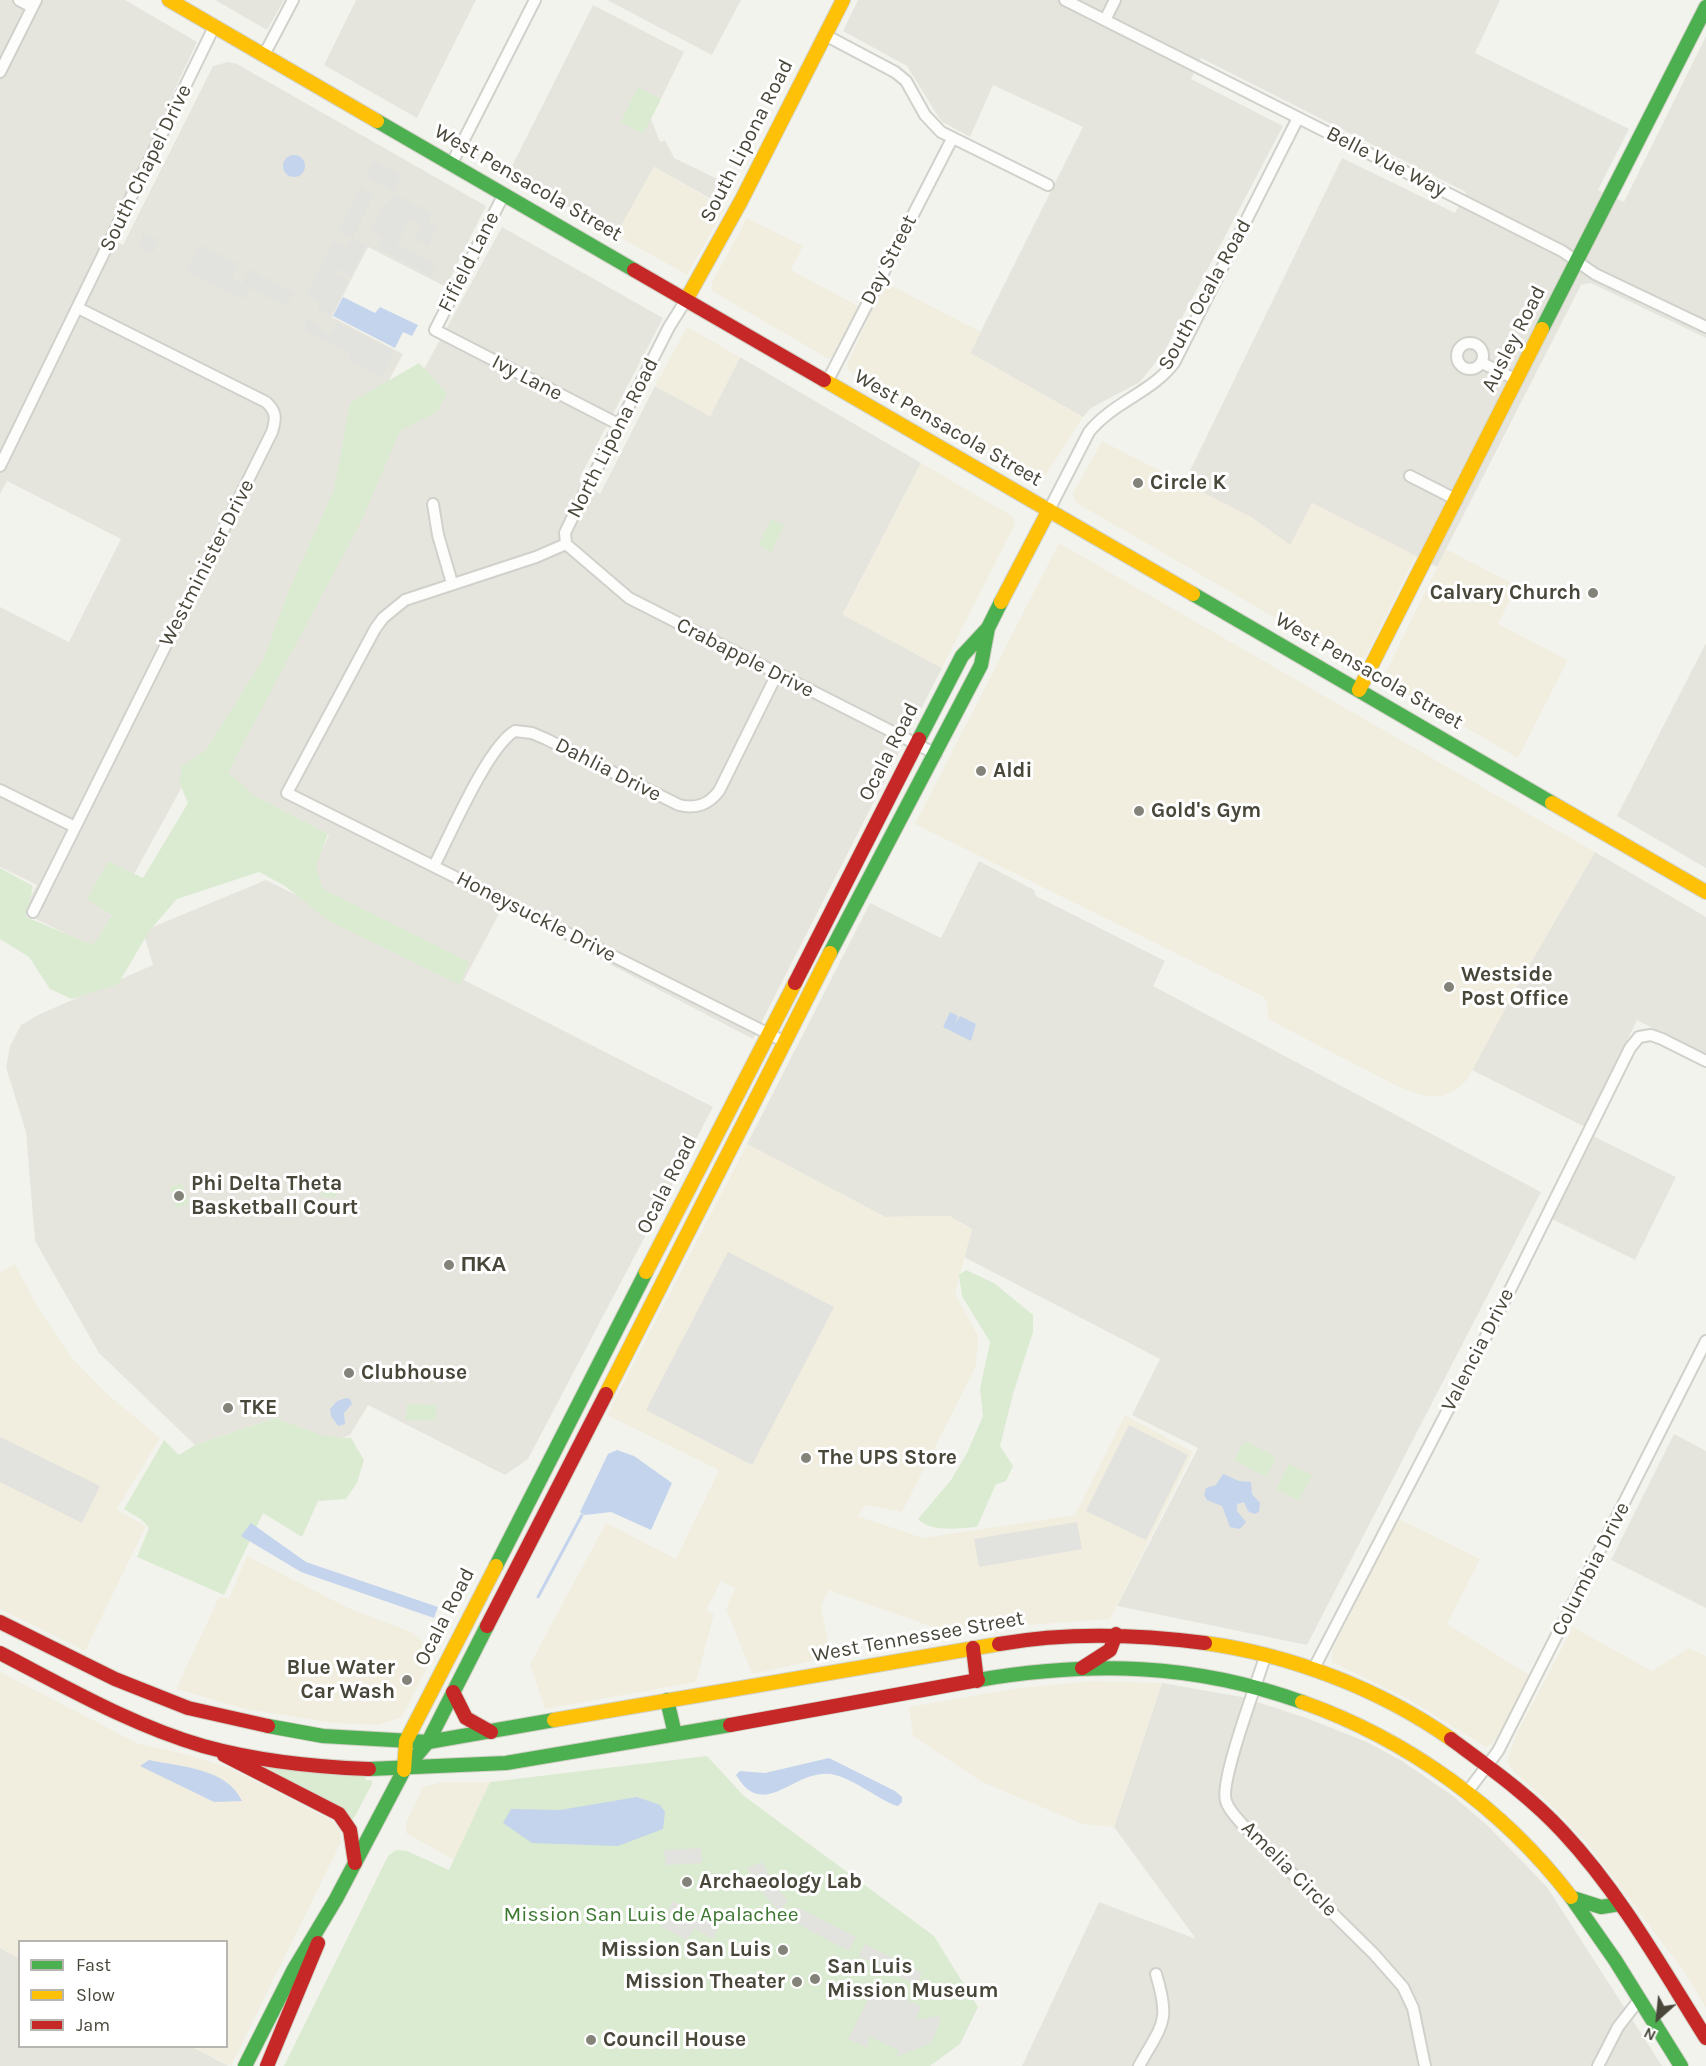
<!DOCTYPE html>
<html>
<head>
<meta charset="utf-8">
<style>
	body { margin:0 }
	#map { position:relative; width:1706px; height:2066px; overflow:hidden; background:#f3f3ee; font-family:Karla,sans-serif }
	canvas { display:block }
	.legend { position:absolute; left:18px; top:1940px; width:210px; height:108px; box-sizing:border-box; background:#fff; border:2px solid #b6b5b0; margin:0; padding:8px 10px; list-style:none; font-size:18px; color:#49463a }
	.legend li { display:flex; align-items:center; gap:12px; height:30px }
	.legend b { width:30px; border:2px solid #b6b5b0 }
	.north { position:absolute; left:1628px; top:1988px; width:60px; height:60px; -webkit-text-stroke:4px #fff; paint-order:stroke; rotate:207deg; font-size:16px; font-weight:700; line-height:24px; text-align:center; color:#49463a }
	.north::after { content:''; display:block; margin:auto; width:21px; height:27px; background:#49463a; clip-path:polygon(50% 0,100% 100%,50% 72%,0 100%) }
</style>
</head>
<body>
<div id="map">
<canvas width="1706" height="2066"></canvas>
<ul class="legend">
<li><b style="height:8px;background:#4caf50"></b>Fast</li>
<li><b style="height:8px;background:#ffc107"></b>Slow</li>
<li><b style="height:8px;background:#c62828"></b>Jam</li>
</ul>
<div class="north">N</div>
</div>
<script>
const c = document.querySelector('canvas').getContext('2d');
c.lineJoin = 'round';
function paint(path, color) {
  c.fillStyle = color;
  c.fill(path, 'evenodd');
}
function strokePath(path, color, width, dash) {
  c.strokeStyle = color;
  c.lineWidth = width;
  c.lineCap = dash ? 'butt' : 'round';
  c.setLineDash(dash || []);
  c.stroke(path);
}
function write(font, color, halo, rows, align = 'center') {
  c.font = font + ' Karla,sans-serif';
  c.lineWidth = 6;
  c.setLineDash([]);
  c.textBaseline = 'middle';
  c.strokeStyle = halo;
  c.fillStyle = color;
  for (const [text, x, y, turn = 0] of rows) {
    c.save();
    c.translate(x, y);
    c.rotate((+turn || 0) * Math.PI / 180);
    c.textAlign = isNaN(turn) ? turn : align;
    if (halo) c.strokeText(text, 0, 0);
    c.fillText(text, 0, 0);
    c.restore();
  }
}
paint(new Path2D(`
	M0 0H125L197 42 106 236 123 245 213 66 228 62 237 64 486 206 446 287 368 247 332 317 403 354 389 380 413 389 502 227 663 318 579 479 600 494 655 386 710 416 740 357 921 463 843 614 942 668 753 1039 502 908 464 980 713 1107 528 1459 505 1475 368 1405 350 1435 333 1440 275 1418 195 1445 99 1353 35 1241 26 1132 6 1067 10 1046 21 1025 40 1014 153 965 143 931 266 880 300 897 329 835 194 765 94 947 21 912 37 885 0 867V607L69 642 121 539 7 481 0 494Z
	M215 0H284L267 30Z
	M356 0H476L417 118 324 65Z
	M607 0H741L712 55Z
	M858 0H1500L1475 53 1629 129 1598 190 1624 202 1706 36V338L1591 283 1581 285 1437 567 1312 503 1291 546 1252 518 1183 485 1342 158 1455 213 1466 192 1201 58 1191 79 1283 126 1164 352 1140 382 1091 408 1083 417 970 353 1083 127 993 85 970 137 941 121 907 66 843 31Z
	M593 5 684 52 651 119 660 142 665 140 674 158 730 185 722 205 654 167 616 235 509 172Z
	M1706 643V868L1617 816Z
	M1595 852 1706 917V1056L1637 1020 1585 1127 1472 1070 1520 981Z
	M979 861 1034 890 1036 896 1165 961 1153 986 1541 1192 1307 1645 1117 1606 1198 1448 1132 1415 1160 1359 964 1257 972 1229 949 1216 885 1217 747 1144 870 903 941 938Z
	M1593 1136 1676 1177 1635 1260 1552 1219Z
	M1674 1434 1706 1451V1608L1611 1560Z
	M1162 1683 1242 1697 1309 1719 1367 1742 1402 1761 1453 1796 1488 1826 1547 1887 1662 2066H1022L1099 1902 1196 1939 1114 1827Z
	M0 1948 19 1958 20 2046 192 2047 229 2066H0Z`), '#e6e5dd');
paint(new Path2D(`
	M654 167 725 208 687 275 616 235Z
	M747 218 803 246 791 270 860 307 834 354 829 359 712 291V282Z
	M884 282 981 332 970 353 1083 417 1042 481 847 369V365Z
	M687 327 740 357 710 416 655 386Z
	M1102 441 1251 517 1290 545 1312 503 1416 556 1365 657 1355 664 1075 502 1073 493Z
	M921 463 1012 516 1015 524 942 668 843 615Z
	M1059 543 1595 852 1520 981 1467 1080 1454 1091 1442 1096H1424L1401 1088 1275 1023 1268 1018 1267 1003 1264 997 915 824Z
	M1446 549 1517 586 1498 624 1568 660 1518 758 1388 682 1385 674Z
	M747 1144 885 1217 948 1216 972 1229 955 1294 978 1336 976 1366 902 1512 866 1505 857 1516 923 1538 1075 1515 1125 1415 1193 1452 1110 1619 944 1631 828 1590 821 1607 831 1657 752 1674 726 1609 735 1588 721 1581 706 1610 714 1614 696 1682 545 1709 530 1664 606 1523 676 1559 719 1470 607 1415Z
	M15 1264 37 1306 71 1357 106 1393 160 1438 116 1510 146 1526 85 1651 0 1609V1272Z
	M1397 1518 1480 1559 1447 1624 1531 1676 1504 1727 1492 1744 1486 1747 1408 1699 1332 1662V1650Z
	M247 1556 348 1608 411 1632 435 1652 402 1717 378 1725 334 1723 245 1709 176 1689 219 1597 229 1599Z
	M1573 1627 1652 1671 1689 1648 1706 1656V2008L1683 1970 1586 1842 1545 1799 1515 1773 1507 1762 1516 1735Z
	M0 1672 139 1744 186 1754 229 1768 331 1820 339 1829 341 1842 231 2066 192 2047 226 2046V1942H20L19 1958 0 1948Z
	M1091 1681 1162 1683 1114 1827 1082 1824 982 1782 913 1736 909 1707 1019 1688Z
	M441 1782H490L454 1860 406 1833V1823L423 1787Z`), '#f1eee0');
paint(new Path2D(`
	M638 87 661 99 643 134 621 122Z
	M419 363 447 393 438 411 400 431 361 522 228 772 253 795 328 834 316 866 323 889 469 962 460 985 329 921 285 886 259 872 177 899 150 930 118 984 72 999 50 989 29 957 0 939V868L33 886 26 917 93 945 112 915 87 899 108 861 143 878 188 803 179 782 182 766 205 751 263 660 289 590 334 490 350 403Z
	M771 519 784 525 771 552 758 545Z
	M324 1177 338 1179 335 1198 321 1196Z
	M182 1183 189 1204 176 1208 170 1187Z
	M966 1270 994 1283 1033 1315V1332L1013 1394 1000 1446 1013 1466 1006 1481 996 1484 977 1527C959 1528 932 1533 918 1519L951 1480 967 1453 983 1416 980 1389 990 1342 962 1296 959 1275Z
	M407 1404 437 1405 436 1420H406Z
	M275 1418 324 1436 351 1438 364 1460 357 1483 346 1499 318 1501 302 1537 263 1513 224 1595 137 1557 149 1528 142 1520 124 1509 164 1440 179 1455 195 1445Z
	M1247 1442 1273 1455 1275 1460 1266 1477 1234 1460 1243 1443Z
	M1289 1464 1312 1475 1299 1501 1276 1489Z
	M707 1756 744 1796 934 1936 978 2007 960 2044 930 2066H284L388 1856 396 1850 407 1851 449 1870 490 1782Z
	M265 1767 366 1777 365 1780H372V1784L354 1818 350 1820Z`), '#dbebd1');
paint(new Path2D(`
	M374 161 401 176 393 191 366 176Z
	M360 188 374 195 353 238 338 231Z
	M393 193 432 213 428 222 437 226 428 246 414 239 422 224 411 218 397 244 436 264 430 276 377 248 383 237 371 230 384 204 387 206Z
	M144 232 159 240 153 253 138 245Z
	M352 239 366 246 351 276 337 269 334 274 348 281 331 316 317 309 320 302 306 295 333 241 347 248Z
	M201 245 239 264 232 278 242 284 250 269 293 293 285 306 250 288 243 299 187 271Z
	M307 318 330 335 337 323 394 351 382 377 348 360 351 353 304 330Z
	M728 1252 834 1307 752 1465 646 1410Z
	M1129 1425 1188 1455 1146 1540 1086 1511Z
	M0 1437 100 1486 82 1523 0 1482Z
	M1077 1522 1082 1549 979 1567 974 1539Z
	M701 1848 702 1863 666 1865 664 1850Z
	M762 1862 774 1884 788 1901 780 1911 769 1901 747 1868Z
	M673 1901 719 1926 713 1939 694 1928 687 1940 660 1926Z
	M799 1908 856 1937 849 1951 788 1919Z
	M865 1944 922 1973 916 1985 859 1956Z
	M876 1984 921 2007 915 2020 939 2016 940 2022 931 2043 896 2057 899 2050 868 2036V2048L848 2039Z`), '#e2e2de');
paint(new Path2D(`
	M283 166a11 11 0 1 1 22 0a11 11 0 1 1-22 0Z
	M343 297 375 313 380 307 418 325 412 336 403 332 395 348 333 316Z
	M950 1012 958 1016 955 1024 960 1016 976 1024 971 1041 943 1027Z
	M346 1398 350 1399 352 1404 344 1413 345 1424 338 1426 331 1416 330 1409 337 1401Z
	M617 1450 634 1456 672 1483 651 1530 611 1512 585 1515 580 1512 608 1454Z
	M1223 1474 1239 1481 1251 1482 1252 1494 1260 1503 1259 1512 1254 1514 1248 1511 1244 1502 1237 1504V1511L1246 1522 1240 1529 1230 1527 1222 1506 1207 1500 1204 1495 1206 1488 1216 1485Z
	M251 1523 306 1562 438 1607 434 1618 301 1572 241 1536Z
	M829 1758 895 1791 902 1797V1802L898 1806 894 1805C874 1796 852 1778 831 1774 793 1769 764 1822 736 1775L740 1771 765 1773Z
	M149 1760C181 1767 227 1768 242 1801L214 1802 140 1766Z
	M637 1797 660 1805 665 1812 663 1829 618 1846 532 1843 503 1823 511 1809 560 1810Z`), '#c3d4ec');
strokePath(new Path2D(`
	M538 1597 582 1515`), '#c3d4ec', 3);
const street = new Path2D(`
	M19 0 32 7
	M1065 0 1562 251 1595 274 1706 327
	M1105 20 1115 0
	M825 35 895 72 906 81 925 115 941 132 1048 185
	M264 55 293 0
	M0 72 36 0
	M452 163 535 0
	M504 194 435 330 620 425
	M1457 356a13 13 0 1 1 26 0a13 13 0 1 1-26 0Z
	M1482 363 1517 380
	M827 382 952 139
	M0 466 214 27
	M1410 476 1457 500
	M433 504 438 535 452 583
	M1049 510 1089 432C1113 402 1151 393 1174 363L1298 118
	M566 544 536 557 405 600 383 618 375 629 287 793 785 1042
	M566 544 629 598 936 754
	M566 544 565 533 575 512 669 327 686 300
	M0 790 75 827
	M434 866C450 835 488 746 515 731L532 733 546 739 679 805C696 809 708 805 719 791L777 674
	M33 912 272 432C276 419 277 412 266 402L78 308
	M1266 1654C1258 1680 1219 1782 1226 1801 1228 1809 1236 1817 1242 1824L1374 1954 1403 1987 1413 2008 1425 2066
	M1314 1668 1509 1292 1630 1048 1639 1037 1651 1035 1662 1039 1706 1061
	M1468 1791 1498 1751 1706 1341
	M1139 2066C1162 2024 1171 2023 1156 1974
	M1598 2066 1618 2027 1639 2000`);
const fast = new Path2D(`
	M377 121 634 270
	M1542 329 1706 7
	M1193 594 1552 803
	M919 739 962 656 988 628
	M830 953 981 665 988 628 1001 602
	M496 1566 646 1272
	M978 1680C1091 1661 1193 1663 1302 1702
	M667 1700 675 1734
	M268 1726 323 1736 428 1742 554 1720
	M369 1769 506 1763 730 1725
	M1571 1897 1615 1960 1681 2066
	M1573 1898 1601 1907 1620 1904
	M245 2066 294 1969 336 1899 404 1770 428 1742 487 1626`);
const slow = new Path2D(`
	M169 0 377 121
	M686 300 741 201 843 0
	M824 380 1193 594
	M1001 602 1049 510
	M1359 690 1542 329
	M1552 803 1706 892
	M646 1272 795 983
	M606 1394 830 953
	M1205 1643C1291 1655 1380 1689 1451 1739
	M1302 1702C1407 1739 1503 1808 1571 1897
	M554 1720 999 1644
	M404 1770 406 1741 496 1566`);
const jam = new Path2D(`
	M634 270 824 380
	M795 983 919 739
	M0 1622 115 1679 188 1708 268 1726
	M487 1626 606 1394
	M999 1644C1067 1632 1136 1634 1205 1643
	M973 1648 977 1681
	M0 1653C66 1687 131 1725 203 1746 257 1761 313 1767 369 1769
	M1082 1668 1110 1650 1116 1634
	M453 1692 466 1718 491 1732
	M730 1725 978 1680
	M1451 1739C1490 1768 1530 1796 1563 1832 1620 1893 1662 1968 1706 2038
	M224 1755 339 1814 350 1830 355 1863
	M267 2066 318 1943`);
strokePath(street, '#d1d1cc', 14);
strokePath(fast, '#d1d1c6', 16);
strokePath(slow, '#d1d1c6', 16);
strokePath(jam, '#d1d1c6', 16);
strokePath(street, '#fdfdfc', 10);
strokePath(fast, '#4caf50', 14);
strokePath(slow, '#ffc107', 14);
strokePath(jam, '#c62828', 14);
for (const [x, y, r, color] of [
	[1138,483,6,"#848379"],
	[1593,593,6,"#848379"],
	[981,771,6,"#848379"],
	[1139,811,6,"#848379"],
	[1449,987,6,"#848379"],
	[179,1196,6,"#848379"],
	[449,1265,6,"#848379"],
	[349,1373,6,"#848379"],
	[228,1408,6,"#848379"],
	[806,1458,6,"#848379"],
	[407,1680,6,"#848379"],
	[687,1882,6,"#848379"],
	[783,1950,6,"#848379"],
	[815,1979,6,"#848379"],
	[797,1982,6,"#848379"],
	[591,2040,6,"#848379"]
]) {
  const dot = new Path2D();
  dot.arc(x, y, r, 0, 2 * Math.PI);
  c.fillStyle = color;
  c.fill(dot);
  strokePath(dot, '#fff', 2);
}
write('21px', '#49463a', '#fff', [
	["South Lipona Road",747,141,-63],
	["Belle Vue Way",1386,162,27],
	["South Chapel Drive",146,168,-64],
	["West Pensacola Street",528,183,30],
	["Day Street",889,260,-63],
	["Fifield Lane",469,262,-63],
	["South Ocala Road",1205,295,-61],
	["Ausley Road",1514,339,-63],
	["Ivy Lane",527,378,27],
	["West Pensacola Street",948,428,30],
	["North Lipona Road",613,438,-63],
	["Westminister Drive",207,563,-63],
	["Crabapple Drive",745,658,27],
	["West Pensacola Street",1369,671,30],
	["Ocala Road",889,752,-63],
	["Dahlia Drive",608,770,27],
	["Honeysuckle Drive",536,917,27],
	["Ocala Road",667,1185,-63],
	["Valencia Drive",1478,1350,-63],
	["Columbia Drive",1591,1569,-63],
	["Ocala Road",445,1617,-63],
	["West Tennessee Street",918,1637,-10],
	["Amelia Circle",1289,1869,45]
]);
write('bold 21px', '#49463a', '#fff', [
	["Circle K",1150,483],
	["Calvary Church",1581,593,"right"],
	["Aldi",993,771],
	["Gold's Gym",1151,811],
	["Westside",1461,975],
	["Post Office",1461,999],
	["Phi Delta Theta",191,1184],
	["Basketball Court",191,1208],
	["ΠΚΑ",461,1265],
	["Clubhouse",361,1373],
	["TKE",240,1408],
	["The UPS Store",818,1458],
	["Blue Water",395,1668,"right"],
	["Car Wash",395,1692,"right"],
	["Archaeology Lab",699,1882],
	["Mission San Luis",771,1950,"right"],
	["San Luis",827,1967],
	["Mission Museum",827,1991],
	["Mission Theater",785,1982,"right"],
	["Council House",603,2040]
], 'left');
write('21px', '#3d7731', '#fff', [
	["Mission San Luis de Apalachee",651,1915]
]);
</script>
</body>
</html>
